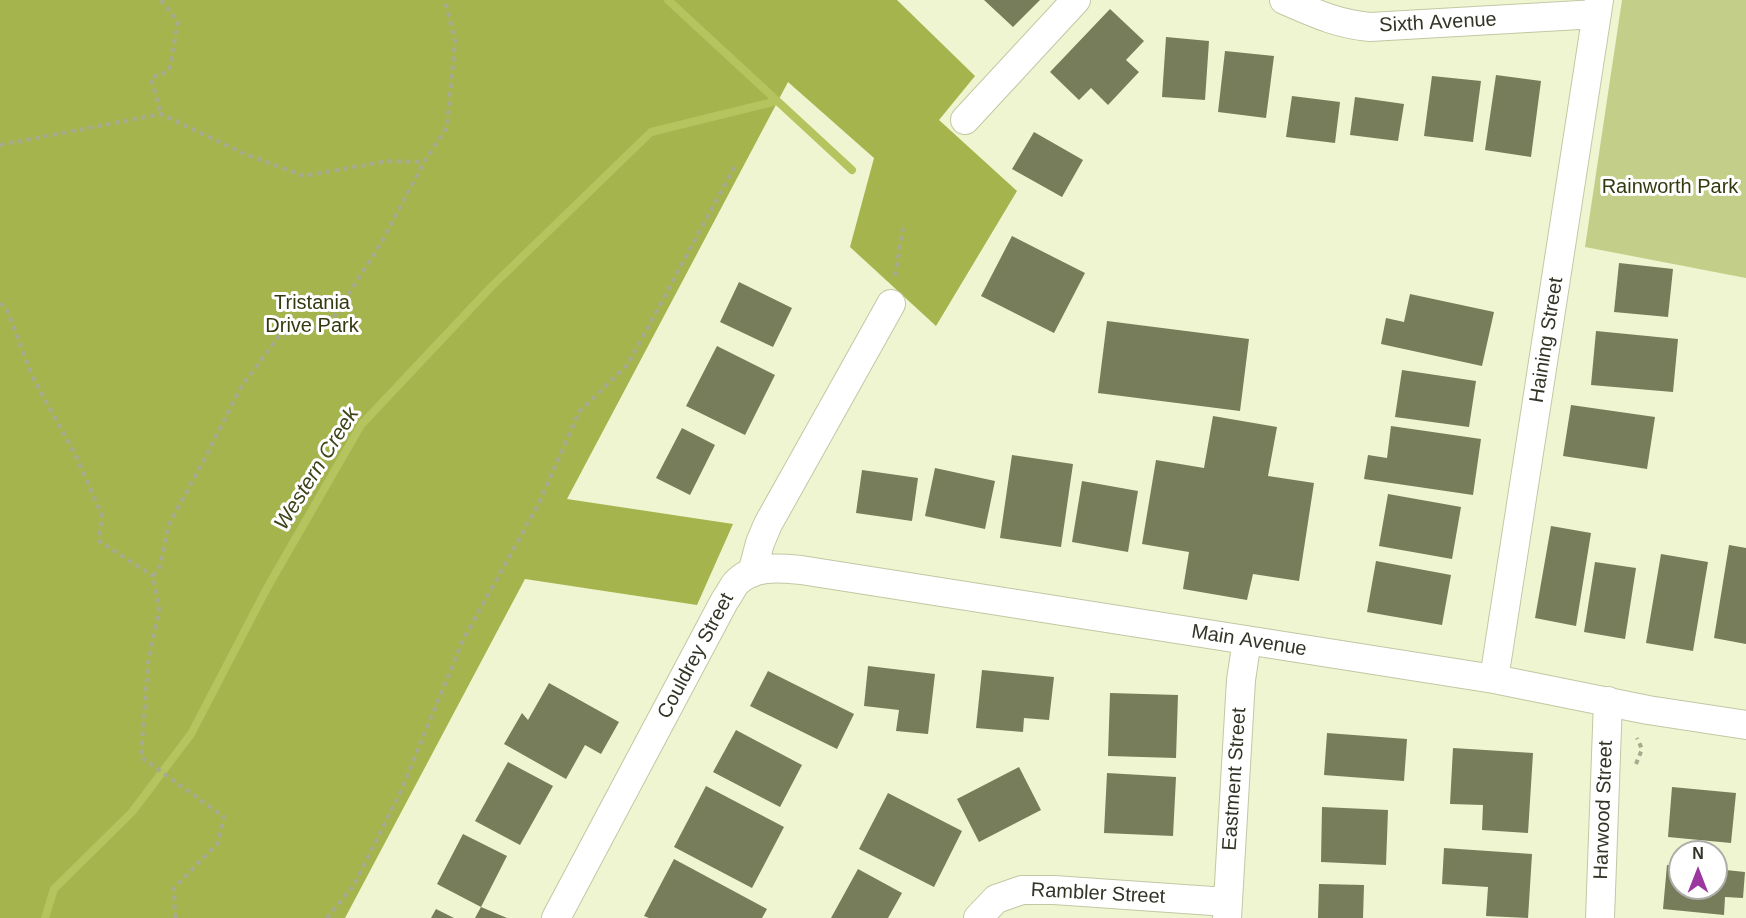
<!DOCTYPE html>
<html>
<head>
<meta charset="utf-8">
<style>
	body { margin:0 }
	#map { position:relative; width:1746px; height:918px; overflow:hidden; background:#eef5d0; font-family:Helvetica,sans-serif }
	canvas { display:block }
	.north { position:absolute; left:1668px; top:840px; width:60px; height:60px; box-sizing:border-box; background:#fff; border:2px solid #adaea8; border-radius:50%; rotate:0deg; font-size:16px; font-weight:700; line-height:24px; text-align:center; color:#323426 }
	.north::after { content:''; display:block; margin:auto; width:21px; height:27px; background:#9a389f; clip-path:polygon(50% 0,100% 100%,50% 72%,0 100%) }
</style>
</head>
<body>
<div id="map">
<canvas width="1746" height="918"></canvas>
<div class="north">N</div>
</div>
<script>
const c = document.querySelector('canvas').getContext('2d');
c.lineJoin = 'round';
function paint(path, color) {
  c.fillStyle = color;
  c.fill(path, 'evenodd');
}
function strokePath(path, color, width, dash) {
  c.strokeStyle = color;
  c.lineWidth = width;
  c.lineCap = dash ? 'butt' : 'round';
  c.setLineDash(dash || []);
  c.stroke(path);
}
function write(font, color, halo, rows, align = 'center') {
  c.font = font + ' Helvetica,sans-serif';
  c.lineWidth = 6;
  c.setLineDash([]);
  c.textBaseline = 'middle';
  c.strokeStyle = halo;
  c.fillStyle = color;
  for (const [text, x, y, turn = 0] of rows) {
    c.save();
    c.translate(x, y);
    c.rotate((+turn || 0) * Math.PI / 180);
    c.textAlign = isNaN(turn) ? turn : align;
    if (halo) c.strokeText(text, 0, 0);
    c.fillText(text, 0, 0);
    c.restore();
  }
}
paint(new Path2D(`
	M1622 0H1746V278L1585 247Z`), '#c3ce88');
paint(new Path2D(`
	M0 0H897L975 76 939 120 1017 191 936 326 850 247 874 158 788 82 567 499 733 524 697 605 525 579 345 918H0Z`), '#a6b44d');
strokePath(new Path2D(`
	M668 0 852 170
	M45 918 54 889 132 812 191 734 267 588 361 425 491 287 651 132 777 101`), '#b5c45e', 8);
paint(new Path2D(`
	M984 0H1040L1013 27Z
	M1110 9 1144 41 1126 60 1139 72 1108 105 1091 88 1079 100 1050 72Z
	M1166 37 1209 41 1205 100 1162 97Z
	M1225 51 1274 56 1266 118 1218 112Z
	M1496 75 1541 81 1531 157 1485 150Z
	M1432 76 1481 81 1473 142 1424 136Z
	M1292 96 1340 102 1335 143 1286 137Z
	M1355 97 1404 104 1398 141 1350 135Z
	M1034 132 1083 160 1062 197 1012 169Z
	M1012 236 1085 273 1054 333 981 296Z
	M1619 263 1673 269 1668 317 1614 312Z
	M739 282 792 308 773 347 720 322Z
	M1410 294 1494 312 1482 366 1381 344 1386 318 1404 322Z
	M1107 321 1249 339 1240 411 1098 393Z
	M1596 331 1678 339 1673 392 1591 385Z
	M717 346 775 375 745 435 686 406Z
	M1402 370 1476 381 1469 427 1395 417Z
	M1571 405 1655 417 1647 469 1563 456Z
	M1213 416 1277 427 1268 476 1314 483 1299 581 1253 574 1247 600 1183 589 1189 552 1142 544 1156 460 1204 468Z
	M1391 426 1481 439 1473 495 1364 479 1368 455 1387 458Z
	M682 428 715 445 690 495 656 478Z
	M1012 455 1073 464 1061 547 1000 538Z
	M935 468 995 481 985 529 925 516Z
	M862 470 918 478 912 521 856 513Z
	M1082 481 1138 491 1128 552 1072 542Z
	M1388 494 1461 507 1452 559 1379 546Z
	M1551 526 1591 533 1576 626 1535 618Z
	M1729 545 1746 548V644L1714 638Z
	M1661 554 1708 562 1693 651 1646 643Z
	M1376 561 1451 575 1442 625 1367 612Z
	M1595 562 1636 568 1625 639 1584 632Z
	M868 666 935 674 928 734 896 731 899 710 864 706Z
	M982 670 1054 677 1049 720 1024 718 1023 732 976 728Z
	M768 671 854 714 837 749 750 706Z
	M549 683 619 722 601 754 585 745 566 779 504 744 522 713 528 720Z
	M1110 693 1178 695 1176 758 1108 756Z
	M736 730 802 765 780 807 713 772Z
	M1327 733 1407 739 1404 781 1324 775Z
	M1453 748 1533 753 1528 833 1482 830 1483 805 1450 804Z
	M508 762 553 786 520 845 475 821Z
	M1019 767 1041 810 979 842 957 799Z
	M1107 773 1176 777 1173 836 1104 833Z
	M706 786 784 827 752 888 674 847Z
	M1672 787 1736 793 1731 843 1668 837Z
	M888 793 962 831 934 887 859 849Z
	M1322 807 1388 810 1386 865 1321 862Z
	M463 834 507 856 481 907 437 884Z
	M1444 848 1532 854 1528 918 1486 916 1488 887 1442 884Z
	M674 859 767 909 762 918H649L644 916Z
	M1667 865 1680 866V888H1716V869L1745 872 1743 898 1725 897 1724 915 1663 909Z
	M858 869 902 893 888 918H831Z
	M1319 884 1364 885 1363 918H1318Z
	M481 907 507 918H475Z
	M436 909 454 918H431Z`), '#777c5b');
const minor = new Path2D(`
	M1284 0C1314 13 1337 24 1370 27L1597 14
	M965 120 1076 0
	M752 573 760 543 768 524 891 304
	M1494 679 1599 0
	M556 918 725 600C729 595 732 588 736 583 753 565 779 568 801 570L1494 679 1648 710 1746 725
	M978 918 996 899 1022 890H1054L1227 902
	M1227 918 1241 680 1247 640
	M1600 918 1608 701`);
strokePath(minor, '#c1c8a4', 30);
strokePath(new Path2D(`
	M161 0 178 22 169 71 151 78 161 114
	M0 145 161 114 245 154 304 176 387 161 424 162
	M895 276 903 228
	M0 303 7 310 33 378 75 454 102 515 99 541 153 576
	M1636 764 1642 749 1637 738
	M175 918 174 888 218 843 224 817 141 757 148 664 159 610 153 576 160 566 168 526 205 458 241 387 279 336 330 323 381 243 424 162 447 127 455 41 445 0
	M327 918 354 885 400 793 463 640 538 505 579 412 628 364 736 164`), '#a6ab8f', 4, [4.5, 4.5]);
strokePath(minor, '#fff', 28);
write('20px', '#323426', '#fff', [
	["Sixth Avenue",1438,23,-3],
	["Haining Street",1547,340,-81],
	["Main Avenue",1249,641,9],
	["Couldrey Street",696,656,-62],
	["Eastment Street",1235,779,-86],
	["Harwood Street",1604,810,-88],
	["Rambler Street",1098,894,3]
]);
write('20px', '#343a0f', '#fff', [
	["Rainworth Park",1670,187],
	["Tristania",312,303],
	["Drive Park",312,326]
]);
write('italic 21px', '#3e441a', '#fff', [
	["Western Creek",317,469,-58]
]);
</script>
</body>
</html>
